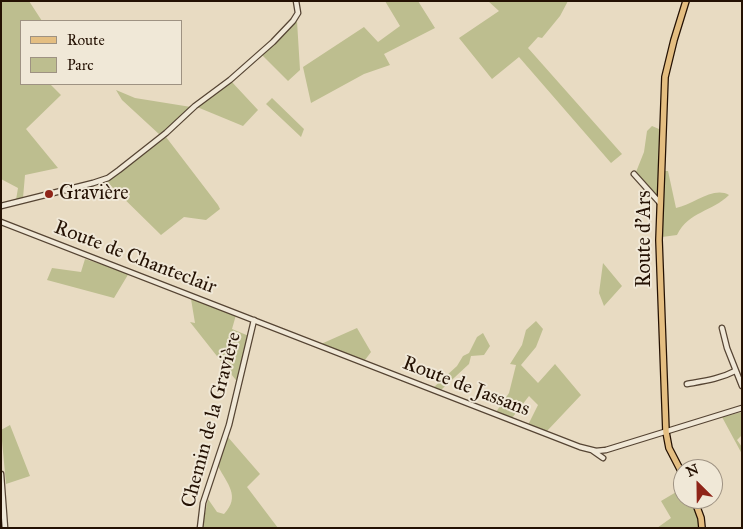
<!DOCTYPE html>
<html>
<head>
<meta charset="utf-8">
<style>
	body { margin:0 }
	#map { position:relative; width:743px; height:529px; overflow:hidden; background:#e8dbc2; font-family:"IM FELL Great Primer",serif }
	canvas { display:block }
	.frame { position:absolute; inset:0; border:2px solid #241103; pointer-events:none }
	.legend { position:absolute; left:20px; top:20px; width:162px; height:65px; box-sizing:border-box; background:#f0e8d7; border:1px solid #9e9282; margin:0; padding:6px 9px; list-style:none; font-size:15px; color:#241103 }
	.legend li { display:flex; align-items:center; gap:10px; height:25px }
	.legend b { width:25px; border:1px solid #9e9282 }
	.north { position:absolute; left:673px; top:459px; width:50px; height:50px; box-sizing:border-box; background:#f0e8d7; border:1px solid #9e9282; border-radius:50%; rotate:337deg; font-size:14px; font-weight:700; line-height:20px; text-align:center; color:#241103 }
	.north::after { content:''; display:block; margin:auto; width:18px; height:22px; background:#8f2418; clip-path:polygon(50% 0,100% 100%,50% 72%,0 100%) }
</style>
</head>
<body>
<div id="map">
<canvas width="743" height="529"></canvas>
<div class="frame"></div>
<ul class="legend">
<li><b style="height:6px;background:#e4be81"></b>Route</li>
<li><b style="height:14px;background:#bdbe8f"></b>Parc</li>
</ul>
<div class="north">N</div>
</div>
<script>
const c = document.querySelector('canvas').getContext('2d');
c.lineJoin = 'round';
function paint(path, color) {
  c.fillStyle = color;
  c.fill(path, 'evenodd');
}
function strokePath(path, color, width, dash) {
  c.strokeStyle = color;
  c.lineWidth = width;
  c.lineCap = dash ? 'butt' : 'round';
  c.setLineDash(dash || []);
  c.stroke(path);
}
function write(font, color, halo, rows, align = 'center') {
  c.font = font + ' "IM FELL Great Primer",serif';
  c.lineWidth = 4;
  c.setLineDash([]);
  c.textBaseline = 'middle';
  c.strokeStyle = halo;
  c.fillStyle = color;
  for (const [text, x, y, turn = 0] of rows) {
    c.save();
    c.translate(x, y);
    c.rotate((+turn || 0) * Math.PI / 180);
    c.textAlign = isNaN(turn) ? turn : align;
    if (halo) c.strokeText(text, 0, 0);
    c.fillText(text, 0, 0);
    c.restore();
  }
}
paint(new Path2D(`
	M1 1H29L42 21H21V84H50L61 95 26 129 58 168 25 175 23 198 16 200 18 188 1 179Z
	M385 1H418L435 28 384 54 390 65 364 74 311 103 303 67 364 27 378 42 400 26Z
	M488 1H568L560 16 542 38 538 37 528 48 622 154 611 163 519 57 492 79 459 38 499 11Z
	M297 21 300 70 288 81 262 55Z
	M231 81 258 110 243 126 197 107Z
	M116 90 135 98 191 107 160 135 122 100Z
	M272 98 304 129 301 137 266 104Z
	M652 126 659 129 658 198 636 172 644 152 647 131Z
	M166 137 218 205 220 209 206 220 184 217 161 235 106 181 121 172Z
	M664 171H668L676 208C693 205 713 186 729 195 712 212 689 211 677 235L662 237Z
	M85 259 129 273 114 298 47 280 52 268 81 272Z
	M603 263 622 286 604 306 599 293Z
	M191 299 236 315 232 329 249 336 239 384 190 322 195 323Z
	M536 321 543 329 536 347 521 365 538 383 555 364 581 395 547 431 528 425 538 405 529 396 512 418 496 412 509 393 516 365 510 364 522 345 526 330Z
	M357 328 371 352 365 360 321 344Z
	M483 333 490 346 484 355 471 356 469 364 441 390 434 387 457 366 463 356 469 353 477 337Z
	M742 412V435L737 440 742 447V454L722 417Z
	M10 425 30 476 6 484 1 430Z
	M227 436 260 474 247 487 278 528H202L208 499 217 512 224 514C241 496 227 484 218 466Z
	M683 488V499H691C696 508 699 517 699 528H657L671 518 661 501Z`), '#bdbe8f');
const minor = new Path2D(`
	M634 174 660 203
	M1 206 93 183 108 178 119 170 166 133 195 106 230 80 273 42 293 21 298 13 296 1
	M1 222 580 447 596 451 606 450 742 408
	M722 328 727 348 742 386
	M687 384C704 381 720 379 735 371
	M593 451 603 458
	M1 474 5 528
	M200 528 203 503 229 425 254 320`);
const major = new Path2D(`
	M683 475 669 448 666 432 659 240 665 77 674 40 686 1
	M694 499 701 518 702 528`);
strokePath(minor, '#543', 7);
strokePath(major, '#241103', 8);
strokePath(minor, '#f0e8d7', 4.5);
strokePath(major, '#e4be81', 5.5);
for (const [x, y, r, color] of [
	[49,194,5,"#8f2418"]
]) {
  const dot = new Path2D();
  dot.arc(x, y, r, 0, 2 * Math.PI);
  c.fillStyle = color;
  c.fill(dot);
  strokePath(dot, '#f0e8d7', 2);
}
write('20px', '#241103', '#f0e8d7', [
	["Gravière",59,194]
], 'left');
write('20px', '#241103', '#f0e8d7', [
	["Route d'Ars",645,239,-90],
	["Route de Chanteclair",135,258,21],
	["Route de Jassans",466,387,21],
	["Chemin de la Gravière",212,420,-75]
]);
</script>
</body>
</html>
